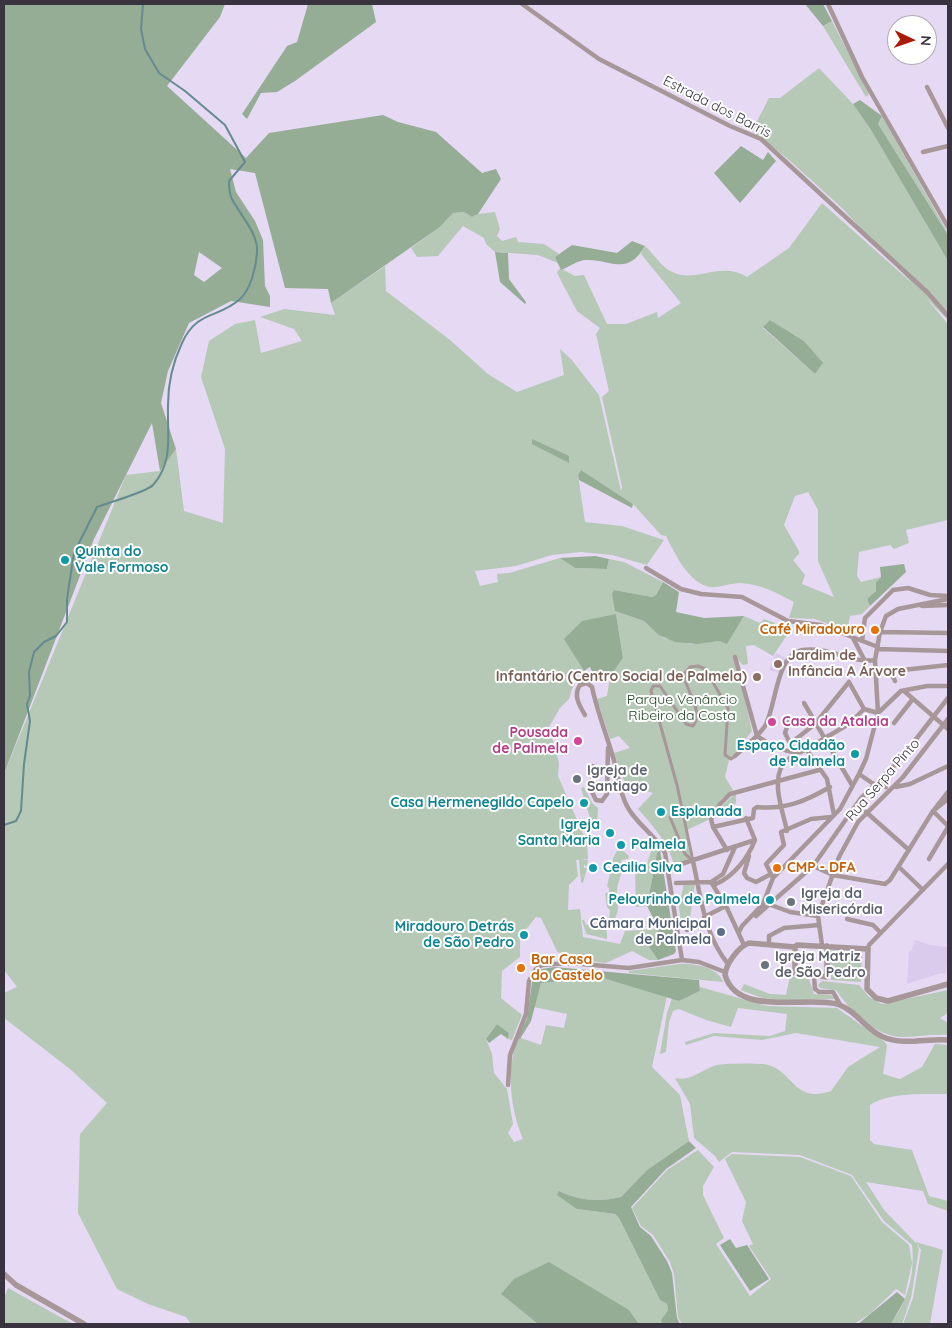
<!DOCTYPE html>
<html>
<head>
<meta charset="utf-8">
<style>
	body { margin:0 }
	#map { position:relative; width:952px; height:1328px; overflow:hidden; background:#e6d9f4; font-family:Quicksand,sans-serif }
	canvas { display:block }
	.frame { position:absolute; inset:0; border:5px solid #38333e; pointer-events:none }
	.north { position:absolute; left:887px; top:15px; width:50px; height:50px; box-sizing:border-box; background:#fff; border:1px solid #afadb2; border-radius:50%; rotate:93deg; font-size:14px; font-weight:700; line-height:20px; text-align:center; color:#38333e }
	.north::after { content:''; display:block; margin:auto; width:18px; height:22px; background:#ab1b05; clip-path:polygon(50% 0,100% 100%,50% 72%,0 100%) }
</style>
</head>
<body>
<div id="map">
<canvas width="952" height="1328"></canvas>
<div class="frame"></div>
<div class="north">N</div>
</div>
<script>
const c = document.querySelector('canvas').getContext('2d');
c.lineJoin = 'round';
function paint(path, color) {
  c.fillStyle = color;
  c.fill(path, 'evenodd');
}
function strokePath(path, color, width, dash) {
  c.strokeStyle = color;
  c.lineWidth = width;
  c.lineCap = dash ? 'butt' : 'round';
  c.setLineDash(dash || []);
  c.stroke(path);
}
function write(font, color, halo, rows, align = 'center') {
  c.font = font + ' Quicksand,sans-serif';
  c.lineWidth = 4;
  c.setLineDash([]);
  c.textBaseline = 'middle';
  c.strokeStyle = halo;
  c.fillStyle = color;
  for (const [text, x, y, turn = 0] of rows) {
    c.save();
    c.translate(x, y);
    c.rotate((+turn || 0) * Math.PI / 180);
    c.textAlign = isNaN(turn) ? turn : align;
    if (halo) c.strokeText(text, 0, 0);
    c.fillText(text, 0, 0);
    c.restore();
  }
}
paint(new Path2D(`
	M776 653 786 658 779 673 769 670Z
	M915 940 930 945 948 947 946 974 941 973 907 984 909 951H911Z`), '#dacbec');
paint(new Path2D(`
	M832 21 869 94 866 97 823 26Z
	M819 68 853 104 871 130 948 261V320L926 298 948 324V520L906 530 909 543 894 549 890 545 859 552 857 576 861 582 881 577 876 582V591L867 599 870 606 862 614 850 616 847 631 815 619 789 618 794 602C777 593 761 584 740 583 730 583 720 588 710 587 689 584 674 552 666 536L661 535 633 504 581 470 578 475 585 522 622 526 664 540 647 565 612 555 581 552 552 555 516 566 475 571 480 586 498 582 497 574 509 573 560 558 575 568 607 569 609 559 624 562 663 582 656 595 652 597 614 590 615 611 644 621 664 638 691 644 719 641 727 643 744 616 760 623 764 619 775 623 772 630 787 635 773 656 754 645 746 646 748 664 743 665 736 658 752 731 729 760 725 777 733 790 721 799 708 820 687 830 692 860 674 864C667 841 653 826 638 809L653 793 625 784 614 753 630 748 619 736 610 739 597 699 607 696 610 677 623 658 616 614 565 639 584 671 576 677 569 699 560 708 549 727 559 763 558 776 587 843 588 859 581 860H588L587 866 584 865V868H587L583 883 581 882 579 860H576L578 876 569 885 568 910 580 909 583 937 620 944 625 931 659 929 649 947 658 960H649L632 951 606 963 567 959 557 951 541 918 536 917 520 937V957L502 971 501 998 522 1015 512 1040 508 1039 509 1033 497 1024 486 1039 492 1054 494 1073 507 1089 513 1124 508 1133 514 1142 523 1139C510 1108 506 1069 518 1037L541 1045 546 1025 564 1028 567 1014 534 1007 541 983 603 978 667 996 652 1067 680 1095 689 1141 647 1170 621 1197C599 1202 580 1201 559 1191L577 1209 615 1214 619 1218 660 1300 667 1304 668 1310 661 1320 662 1324H639L629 1310 501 1294 538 1324H191L186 1317 148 1304 117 1289 78 1213 80 1134 107 1103 70 1069 4 1018V993L17 987 4 970V774L126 475 160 471 176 449 184 511 223 523 225 449 201 377 209 341 235 324 255 320 261 353 302 341 294 329 260 317 284 309 335 315 331 303 385 266 386 291 450 340 488 374 517 392 564 375 560 349 571 359 599 395 621 491 622 487 602 397 609 391 596 334 600 328 577 311 557 273 560 268 575 276 584 275 607 324H626L657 312 658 318 681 303 641 254 645 246C653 253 661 266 670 271 695 285 719 260 747 277L789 248 822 203 912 283 842 208 788 159 752 131 769 98H780ZM770 320 804 341 822 363 815 374 763 328ZM808 492 818 510V561L834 597 802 584 805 575 793 560 799 554V551L784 525 795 496Z
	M882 116 948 233V235L878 124Z
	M464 212 472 217 478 214 495 212 500 229 497 236 502 241 516 237 518 242 544 244 559 254 555 257 558 263 538 255 495 252 486 244 484 238 463 226 438 256 417 257 411 248 440 227 453 213Z
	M584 787 592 803 598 808 597 827 594 831 581 788Z
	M736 793V803L723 814 715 816 718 809Z
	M654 842 660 850 657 853 647 906 636 907 635 868 646 867Z
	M622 850 629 856 628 859 621 860C625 872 617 880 617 892 617 903 621 913 612 922L609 920 610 910 607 907 605 893H609V888L607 887 613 858 617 851Z
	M695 882 689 926 682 930 679 907 684 883Z
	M582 920H584L586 925 590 924 596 928 604 927 607 932V939L586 934Z
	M830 950 862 954 861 982 831 980Z
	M679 964C693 963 718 967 723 982L629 973V971Z
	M790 976 809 979 814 994 831 995 836 999 770 1001 741 990 744 984 770 994 786 995Z
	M822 981 859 985 869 997 882 1004 948 990V1013L940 1018 948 1023V1035C933 1034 919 1037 905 1037 877 1038 851 1012 836 990L820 988 818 985Z
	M700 987 767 1006 837 1008 885 1042 887 1046 883 1074 900 1079 922 1067 935 1044 948 1045V1094C926 1094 888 1092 870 1105V1140L874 1144 912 1150 929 1196 948 1201V1211L928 1204 923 1191 866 1182 884 1210 915 1242H916L943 1250 930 1324H903L913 1298 921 1250 916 1242 919 1249 911 1298 902 1324H891C908 1299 915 1275 912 1245L884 1221 852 1175 800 1155 732 1152 719 1162 715 1156 694 1138 690 1104 675 1078C690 1082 701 1070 714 1066 723 1063 759 1063 768 1065 793 1071 794 1104 831 1091L848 1067 880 1047 796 1033 762 1040 714 1036 686 1045 685 1042 714 1033 770 1036 785 1031 787 1014 738 1008 731 1027 706 1020 679 1009 673 1011 669 1022 666 1052 660 1054 667 1013 672 998 679 1001 700 991Z
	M698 1150 714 1167 703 1186V1195L724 1238 716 1244 750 1296 771 1279 749 1246 753 1244 742 1221 746 1202 725 1159 732 1154 800 1157 851 1176 882 1222 909 1245 912 1263 905 1295 896 1289 870 1314 854 1324H682L678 1318 674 1274 670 1262 653 1235 641 1226 632 1208 667 1170Z
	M8 1288 73 1324H4V1298Z`), '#b6c8b6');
paint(new Path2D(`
	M4 4H225L220 17 167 86 246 158 269 133 383 115 398 122 436 132 482 173 496 169 501 179 478 214 472 217 464 212 453 213 440 227 331 303 328 289 285 288 255 173 230 169 236 192 255 221 263 240 265 286 270 296V307L231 301 189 323 168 371 161 403 176 449 160 471 152 423 94 539 4 774ZM199 252 222 268 204 282 194 275Z
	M308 4H372L376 22 295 81 277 92 261 93 247 119 242 114 287 46 297 42Z
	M805 4H823L832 21 823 26Z
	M860 100 882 116 878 124 948 235V261L871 130 853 104Z
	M741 146 763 160 768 152 776 161 740 203 714 173Z
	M632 241 645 246C627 277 611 259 586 260 578 260 569 267 561 270L555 257 572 245 617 253Z
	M495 252 508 253 509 279 526 302 525 304 500 282Z
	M770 320 804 341 823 363 815 374 763 327Z
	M532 439 569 456V463L532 444Z
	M581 470 633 504 632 508 579 480 578 475Z
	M595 556 609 559 607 569 575 568 560 558Z
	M904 564 906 572 870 606 867 599 876 591V582L881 577 880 567Z
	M663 582 679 592 676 612 704 618 744 616 727 644 719 641 697 644 675 642 659 635 644 621 615 611 612 594 614 590 652 597 656 595Z
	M616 614 623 658 610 677 593 674 590 667 584 671 564 639 582 621Z
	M660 850 676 951 674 954 658 960 649 947 659 929 647 906 657 853Z
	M554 967 699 980 700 991 679 1001 603 978 541 983 531 1021 520 1039 518 1037 527 1019 533 975 542 969Z
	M497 1024 509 1033 508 1039 501 1034 489 1043 486 1039Z
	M689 1141 696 1148 666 1169 631 1207 640 1227 651 1236 667 1261 672 1273 677 1318 680 1324H662L661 1320 668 1310 667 1304 660 1300 619 1218 615 1214 577 1209 557 1195 559 1191C580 1201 599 1202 621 1197L647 1170Z
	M730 1239 736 1248 747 1245 769 1279 750 1291 720 1245Z
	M549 1262 629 1310 639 1324H538L501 1294 514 1279Z
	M897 1292 905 1299 891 1324H858Z`), '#95ad95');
strokePath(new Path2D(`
	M4 825 16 821 21 811 24 764 30 721 27 704 30 696 29 672 34 652 44 642 56 636 67 622V599L74 553 97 507C107 503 147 492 153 485 174 462 167 433 168 405 168 385 173 362 182 343 197 310 218 319 240 299 251 289 256 267 257 253 259 234 240 215 232 199 229 194 229 187 229 181L245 162 225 125 185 91 159 73 145 49 141 29 143 4`), '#648b91', 2);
strokePath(new Path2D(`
	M670 817 685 854 693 861
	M693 861 677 785 651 691 653 686H660L686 724 693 726C705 712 684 688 684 674L690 667 698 666 705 669 728 708 725 755 731 759 735 756`), '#a89799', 3);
strokePath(new Path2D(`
	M522 4 599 59 730 126 761 139 928 293 948 316
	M828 4 862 77 948 227
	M927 87 948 128
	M923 152 948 146
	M646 568 681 589 701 594 742 597 788 621 821 625 878 647
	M922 606 948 605
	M880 632 948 633
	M853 638 865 661
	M862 641 865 618 893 590 908 588 930 595 948 596
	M877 649 948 651
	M735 657 757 736
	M890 671 895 681
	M876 673 948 665
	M904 691 948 729
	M804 703 852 785
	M585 715C579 705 573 695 580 685L587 683 592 687C597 711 606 733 613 757 618 773 619 793 628 808 638 825 655 835 665 853L682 960
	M894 723 912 700
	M757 736C768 744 788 754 801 752L849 724 864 709 878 713 901 691 927 686H948
	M791 743 815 724 849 682 864 709
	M806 749 827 779 834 815
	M735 756C745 746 757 738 765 726 777 705 775 655 803 650 828 646 852 664 875 660
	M593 766 592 792 596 800 602 801 607 794 608 748
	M859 774 875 785
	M879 781 886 787
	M896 787 910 784 948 766
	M934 810 948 792
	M933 811 948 826
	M866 812 909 850
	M713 827 753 818 754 809 757 807C785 810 806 801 830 787
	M787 831C783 811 771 783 783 764 787 759 792 758 795 753L785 733 789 721
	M727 850 713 827 711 819 720 804 730 794 819 770
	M749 856 744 873 747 878 756 882 771 874
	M929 859 948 827
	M693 861C701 898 704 934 728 964
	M678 865 755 840
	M813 866 833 875 885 884 890 880 933 811 948 799
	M899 867 923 890
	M773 878 766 864 784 845 781 832 811 819 831 817
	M711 882 723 874 735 847
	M712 882 716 884C734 876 748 858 755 840L746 818
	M676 883 711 882 726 906 744 945
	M771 905 790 912 818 916
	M756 916 813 866 861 798 899 761 948 698
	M704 917 726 906
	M847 919 873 925 881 933
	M687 930 706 924
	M739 932 742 926 763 904 773 878 840 809 859 774 866 759 878 713 875 660 880 632 886 616 898 609 948 599
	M769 945V936L784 928 819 925
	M822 945 818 916 839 857 858 822 903 777 948 719
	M868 949 869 945 948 864
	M814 976 815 989 819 992H833L841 1006
	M508 1085 510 1055 526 1014 529 981 535 970 542 965 569 963 629 968 682 960 699 962 725 972`), '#a89799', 4.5);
strokePath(new Path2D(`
	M795 947V973L827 977V946
	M948 984 888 1001 876 998 867 989 868 949 797 945 795 947 749 943C738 947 726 964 725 975 737 1017 806 996 837 1004 856 1010 866 1030 883 1037 904 1046 927 1038 948 1040
	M4 1274 16 1285 84 1324`), '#a89799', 5.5);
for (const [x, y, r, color] of [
	[65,560,5,"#0f9aa8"],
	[875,630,5,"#e8710a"],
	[778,664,5,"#8d6e63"],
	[757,677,5,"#8d6e63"],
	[772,722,5,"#d1479c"],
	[578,741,5,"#d1479c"],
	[855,754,5,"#0f9aa8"],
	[577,779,5,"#6b7280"],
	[584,803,5,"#0f9aa8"],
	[661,812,5,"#0f9aa8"],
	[610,833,5,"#0f9aa8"],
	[621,845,5,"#0f9aa8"],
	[593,868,5,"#0f9aa8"],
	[777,868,5,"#e8710a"],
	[770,900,5,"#0f9aa8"],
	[791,902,5,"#6b7280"],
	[721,932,5,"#5c6f8a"],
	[524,935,5,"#0f9aa8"],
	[765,965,5,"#6b7280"],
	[521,968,5,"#e8710a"]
]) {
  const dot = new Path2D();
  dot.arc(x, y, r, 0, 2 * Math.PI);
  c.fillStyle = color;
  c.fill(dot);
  strokePath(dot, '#fff', 2);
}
write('14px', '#38333e', '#fff', [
	["Estrada dos Barris",717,107,27],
	["Rua Serpa Pinto",883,780,-49]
]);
write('bold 14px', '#0d838f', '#fff', [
	["Quinta do",75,552,"left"],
	["Vale Formoso",75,568,"left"],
	["Espaço Cidadão",845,746],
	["de Palmela",845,762],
	["Casa Hermenegildo Capelo",574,803],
	["Esplanada",671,812,"left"],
	["Igreja",600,825],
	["Santa Maria",600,841],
	["Palmela",631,845,"left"],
	["Cecilia Silva",603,868,"left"],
	["Pelourinho de Palmela",760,900],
	["Miradouro Detrás",514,927],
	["de São Pedro",514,943]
], 'right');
write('bold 14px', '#c56008', '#fff', [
	["Café Miradouro",865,630,"right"],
	["CMP - DFA",787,868],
	["Bar Casa",531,960],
	["do Castelo",531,976]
], 'left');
write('bold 14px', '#785e54', '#fff', [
	["Jardim de",788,656],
	["Infância A Árvore",788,672],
	["Infantário (Centro Social de Palmela)",747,677,"right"]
], 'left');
write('14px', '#1e4320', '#fff', [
	["Parque Venâncio",682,700],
	["Ribeiro da Costa",682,716]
]);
write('bold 14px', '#b23c85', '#fff', [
	["Casa da Atalaia",782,722],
	["Pousada",568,733,"right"],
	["de Palmela",568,749,"right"]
], 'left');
write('bold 14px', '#5b616d', '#fff', [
	["Igreja de",587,771],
	["Santiago",587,787],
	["Igreja da",801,894],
	["Misericórdia",801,910],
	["Igreja Matriz",775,957],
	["de São Pedro",775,973]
], 'left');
write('bold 14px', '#4e5e75', '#fff', [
	["Câmara Municipal",711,924],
	["de Palmela",711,940]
], 'right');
</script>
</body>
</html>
